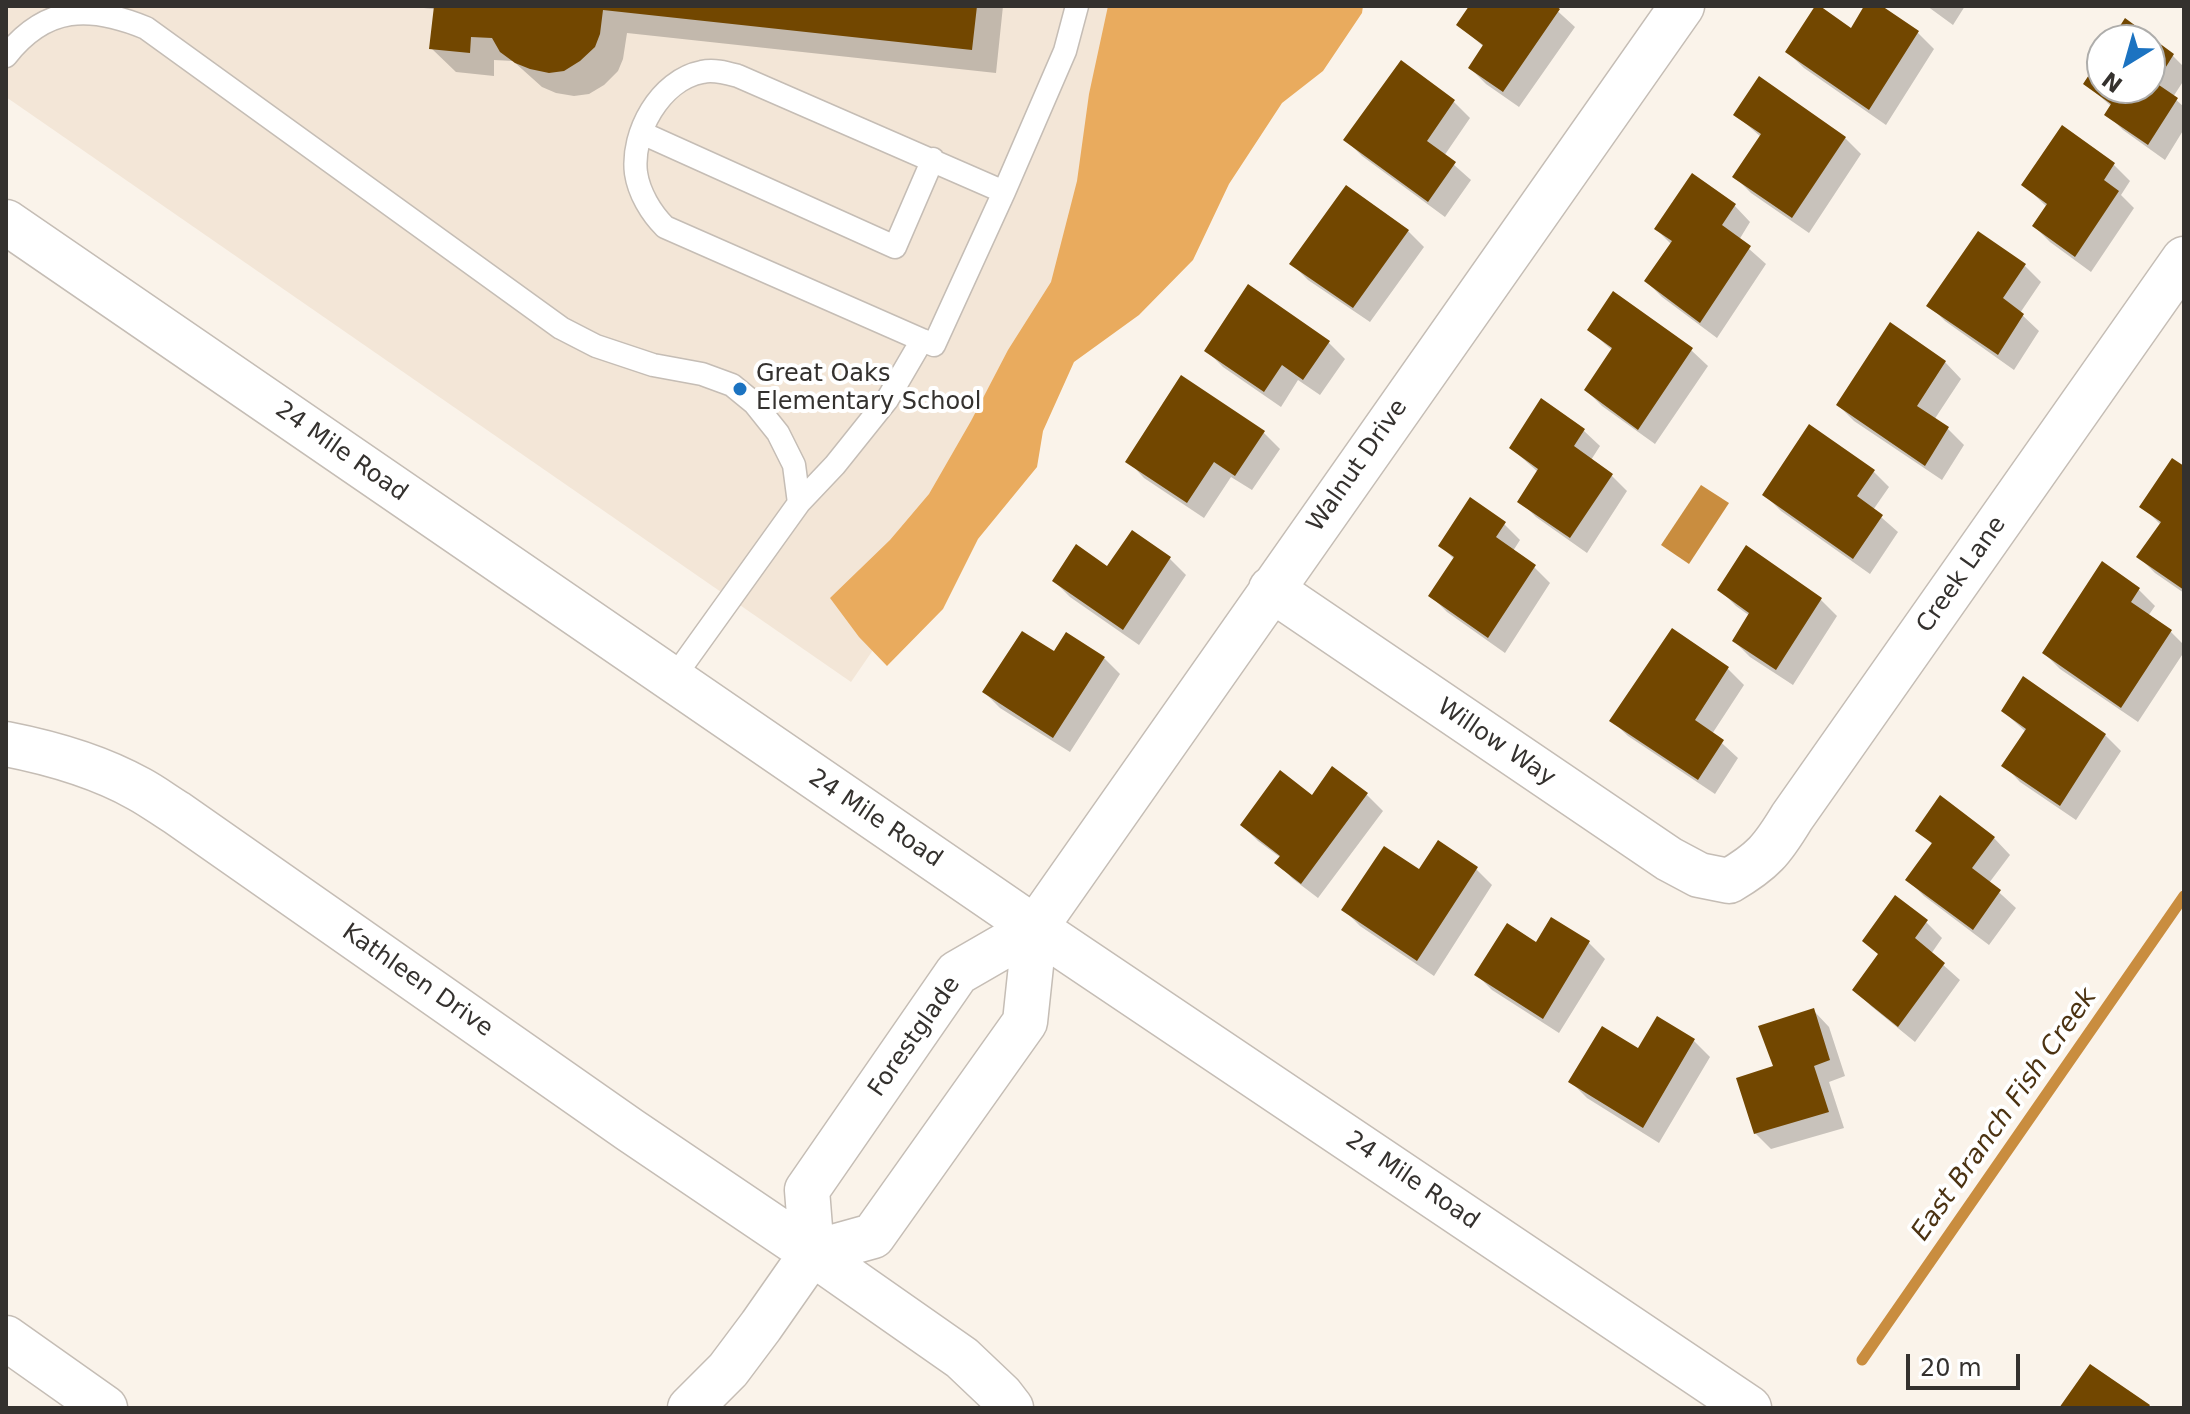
<!DOCTYPE html>
<html>
<head>
<meta charset="utf-8">
<style>
	body { margin:0 }
	#map { position:relative; width:2190px; height:1414px; overflow:hidden; background:#faf3ea; font-family:"DejaVu Sans",sans-serif }
	canvas { display:block }
	.frame { position:absolute; inset:0; border:8px solid #34312e; pointer-events:none }
	.north { position:absolute; left:2086px; top:24px; width:80px; height:80px; box-sizing:border-box; background:#fff; border:2px solid #aeadab; border-radius:50%; rotate:217deg; font-size:22px; font-weight:700; line-height:32px; text-align:center; color:#34312e }
	.north::after { content:''; display:block; margin:auto; width:28px; height:36px; background:#1c73c1; clip-path:polygon(50% 0,100% 100%,50% 72%,0 100%) }
	.scale { position:absolute; left:1906px; top:1354px; width:114px; height:36px; box-sizing:border-box; border:4px solid #34312e; border-top:0; padding-left:10px; font-size:24px; line-height:28px; white-space:nowrap; color:#34312e; -webkit-text-stroke:6px #fff; paint-order:stroke }
</style>
</head>
<body>
<div id="map">
<canvas width="2190" height="1414"></canvas>
<div class="frame"></div>
<div class="north">N</div>
<div class="scale">20 m</div>
</div>
<script>
const c = document.querySelector('canvas').getContext('2d');
c.lineJoin = 'round';
function paint(path, color) {
  c.fillStyle = color;
  c.fill(path, 'evenodd');
}
function strokePath(path, color, width, dash) {
  c.strokeStyle = color;
  c.lineWidth = width;
  c.lineCap = dash ? 'butt' : 'round';
  c.setLineDash(dash || []);
  c.stroke(path);
}
function write(font, color, halo, rows, align = 'center') {
  c.font = font + ' "DejaVu Sans",sans-serif';
  c.lineWidth = 8;
  c.setLineDash([]);
  c.textBaseline = 'middle';
  c.strokeStyle = halo;
  c.fillStyle = color;
  for (const [text, x, y, turn = 0] of rows) {
    c.save();
    c.translate(x, y);
    c.rotate((+turn || 0) * Math.PI / 180);
    c.textAlign = isNaN(turn) ? turn : align;
    if (halo) c.strokeText(text, 0, 0);
    c.fillText(text, 0, 0);
    c.restore();
  }
}
paint(new Path2D(`
	M6 6H1316L851 682 6 97Z`), '#f3e6d7');
paint(new Path2D(`
	M1108 6H1363L1362 13 1323 71 1282 103 1229 184 1193 260 1139 315 1074 362 1043 431 1037 467 978 539 943 609 887 666 859 637 830 598 890 540 929 494 971 421 1008 350 1051 282 1077 181 1089 94Z`), '#e9ab5e');
paint(new Path2D(`
	M1701 485 1729 503 1689 564 1661 545Z`), '#c98d3f');
paint(new Path2D(`
	M401 6H1003L996 73 627 33 623 59 618 71 604 85 589 94 574 96 556 93 542 87 513 61 494 60V76L456 72 431 48 435 9Z
	M1472 6H1552L1575 27 1519 107 1486 84 1470 68 1484 47 1459 25Z
	M1867 6H1879L1918 33 1934 49 1886 125 1804 68 1787 52 1852 30Z
	M1927 6H1965L1953 25Z
	M2126 21 2173 56 2184 67V80L2173 97 2184 107V129L2165 160 2123 130 2107 114 2112 107 2086 84 2102 58V88H2150V40H2114Z
	M1401 63 1454 102 1470 118 1444 156 1471 180 1445 217 1362 156 1346 140Z
	M1760 79 1845 138 1861 154 1809 233 1751 193 1735 177 1761 137 1736 115Z
	M2114 165 2130 181 2121 195 2134 208 2091 272 2050 242 2034 226 2047 207 2024 185Z
	M1734 205 1750 222 1739 240 1766 264 1717 338 1662 297 1646 281 1672 245 1656 229Z
	M1408 231 1424 247 1370 322 1308 280 1292 264Z
	M2025 266 2041 282 2020 313 2039 331 2014 370 1945 321 1929 305Z
	M1248 287 1329 343 1345 359 1320 395 1298 380 1281 407 1223 367 1207 351Z
	M1589 330 1691 350 1708 366 1655 444 1602 406 1586 390 1613 351Z
	M1945 362 1961 379 1934 420 1948 429 1964 445 1942 480 1854 421 1838 405Z
	M1182 378 1264 433 1280 449 1252 490 1231 477 1204 518 1144 478 1128 461Z
	M1583 430 1600 446 1591 460 1611 475 1627 491 1587 553 1536 517 1520 501 1538 472 1511 448Z
	M2184 469V593L2155 573 2139 557 2161 525 2142 506Z
	M1873 471 1889 487 1873 510 1898 532 1870 574 1781 511 1765 495Z
	M1504 524 1520 540 1513 551 1534 567 1550 583 1505 653 1447 612 1431 596 1455 560 1440 545Z
	M1132 533 1170 559 1186 575 1139 645 1070 597 1054 581 1108 569Z
	M2102 563 2139 590 2155 606 2148 616 2171 632 2184 645V652L2138 722 2060 669 2044 653Z
	M1720 590 1821 600 1837 616 1793 685 1750 657 1734 641 1750 616 1736 606Z
	M1672 631 1728 669 1744 685 1712 734 1738 758 1715 794 1628 736 1611 720Z
	M1054 654 1104 658 1120 674 1070 752 1000 708 984 692Z
	M2003 711 2105 735 2121 751 2076 820 2020 782 2004 765 2026 732Z
	M1333 769 1367 795 1383 811 1318 898 1293 879 1277 863 1281 858 1258 841 1242 825 1312 798Z
	M1918 831 1994 838 2010 855 1989 883 2016 908 1989 945 1924 896 1908 880 1933 845Z
	M1476 869 1492 885 1434 976 1360 926 1344 910Z
	M1552 919 1589 943 1605 959 1559 1033 1492 990 1476 974 1537 944Z
	M1926 922 1942 938 1931 954 1960 980 1915 1042 1871 1006 1855 990Z
	M1813 1010 1829 1027 1845 1076 1829 1082 1844 1128 1771 1149 1755 1133 1775 1067Z
	M1694 1041 1710 1057 1659 1143 1587 1098 1571 1082Z`), '#0003');
strokePath(new Path2D(`
	M1862 1360 2184 896`), '#c98d3f', 11);
paint(new Path2D(`
	M434 6H977L972 50 603 10 600 34 595 47 580 61 564 71 549 73 530 69 515 63 500 52 492 38 471 37 470 53 429 49Z
	M1469 6H1556L1560 9 1503 92 1468 68 1483 45 1456 25Z
	M1815 6H1820L1851 28 1864 6H1882L1919 31 1869 110 1785 52Z
	M2125 18 2174 54 2156 83 2178 98 2148 145 2104 115 2111 104 2083 84 2102 55V88H2150V40H2111Z
	M1401 60 1455 100 1427 141 1456 162 1428 202 1343 140Z
	M1759 76 1846 137 1792 218 1732 177 1761 134 1733 115Z
	M2062 125 2115 163 2104 180 2119 191 2075 257 2032 226 2047 204 2021 185Z
	M1692 173 1736 204 1722 225 1751 246 1700 323 1644 281 1672 241 1654 229Z
	M1346 185 1409 230 1353 308 1289 264Z
	M1978 231 2026 264 2003 298 2024 314 1998 355 1926 306Z
	M1248 284 1330 341 1303 380 1282 365 1264 392 1204 351Z
	M1613 291 1693 348 1638 430 1584 390 1612 348 1587 330Z
	M1890 322 1946 361 1917 406 1949 427 1925 466 1836 405Z
	M1181 375 1265 431 1235 476 1214 462 1187 503 1125 462Z
	M1541 398 1585 429 1574 446 1613 474 1570 538 1517 502 1538 469 1509 448Z
	M1809 424 1875 470 1857 496 1883 515 1853 559 1762 495Z
	M2172 458 2184 466V590L2136 557 2161 522 2139 507Z
	M1470 497 1506 522 1496 537 1536 565 1488 638 1428 596 1454 557 1438 546Z
	M1132 530 1171 557 1123 630 1052 581 1076 544 1107 566Z
	M1746 545 1822 598 1776 670 1732 641 1749 613 1717 590Z
	M2102 561 2140 588 2131 602 2172 630 2121 708 2042 653Z
	M1672 628 1729 667 1695 720 1724 740 1698 780 1609 721Z
	M1022 631 1054 651 1066 632 1105 657 1053 738 982 692Z
	M2023 676 2106 734 2060 806 2001 766 2026 729 2001 711Z
	M1332 766 1368 793 1301 884 1274 863 1280 856 1240 825 1280 770 1312 795Z
	M1940 795 1995 837 1972 868 2001 890 1973 930 1905 880 1932 843 1915 831Z
	M1438 840 1478 867 1417 961 1341 910 1384 846 1419 869Z
	M1895 895 1928 920 1915 938 1945 963 1898 1027 1852 990 1878 954 1862 941Z
	M1551 917 1590 941 1543 1019 1474 975 1507 923 1536 942Z
	M1814 1008 1830 1060 1814 1066 1829 1112 1754 1134 1736 1078 1773 1066 1758 1026Z
	M1657 1016 1695 1039 1643 1128 1568 1082 1602 1026 1638 1048Z
	M2090 1364 2150 1405 2148 1408H2059Z`), '#724700');
const lane = new Path2D(`
	M6 56C46 5 90 5 146 28L561 328 596 346 653 365 702 374 732 385 754 403 778 433 794 465 799 503
	M642 133 895 247 933 159
	M922 340 665 227C651 213 639 193 636 173 631 133 660 80 702 72 714 69 727 73 738 76L1004 192
	M672 680 799 503 835 465 887 400 922 340 934 345 1004 192 1065 51 1077 6`);
const street = new Path2D(`
	M1271 589 1669 859 1699 875 1729 881C1763 861 1772 850 1792 817L2184 259
	M6 744C52 753 98 766 139 789 152 796 164 805 177 813L630 1130 812 1253 962 1358 1001 1395 1011 1408
	M812 1253 873 1236 1025 1022 1035 928
	M6 1338 105 1408
	M690 1408 728 1370 761 1326 812 1253 807 1190 957 973 1035 928 1682 6`);
const secondary = new Path2D(`
	M6 222 1035 928 1749 1408`);
strokePath(lane, '#c5bdb5', 25);
strokePath(street, '#c5bdb5', 47);
strokePath(secondary, '#c5bdb5', 47);
strokePath(lane, '#fff', 22);
strokePath(street, '#fff', 44);
strokePath(secondary, '#fff', 44);
for (const [x, y, r, color] of [
	[740,389,8,"#1c73c1"]
]) {
  const dot = new Path2D();
  dot.arc(x, y, r, 0, 2 * Math.PI);
  c.fillStyle = color;
  c.fill(dot);
  strokePath(dot, '#fff', 3);
}
write('24px', '#34312e', '#fff', [
	["Great Oaks",756,375],
	["Elementary School",756,403]
], 'left');
write('24px', '#34312e', '#fff', [
	["24 Mile Road",341,452,35],
	["Walnut Drive",1358,466,-55],
	["Creek Lane",1962,575,-55],
	["Willow Way",1496,743,34],
	["24 Mile Road",875,819,34],
	["Kathleen Drive",417,981,35],
	["Forestglade",915,1037,-55],
	["24 Mile Road",1412,1181,34]
]);
write('italic 26px', '#4c3312', '#fff', [
	["East Branch Fish Creek",2005,1115,-55]
]);
</script>
</body>
</html>
